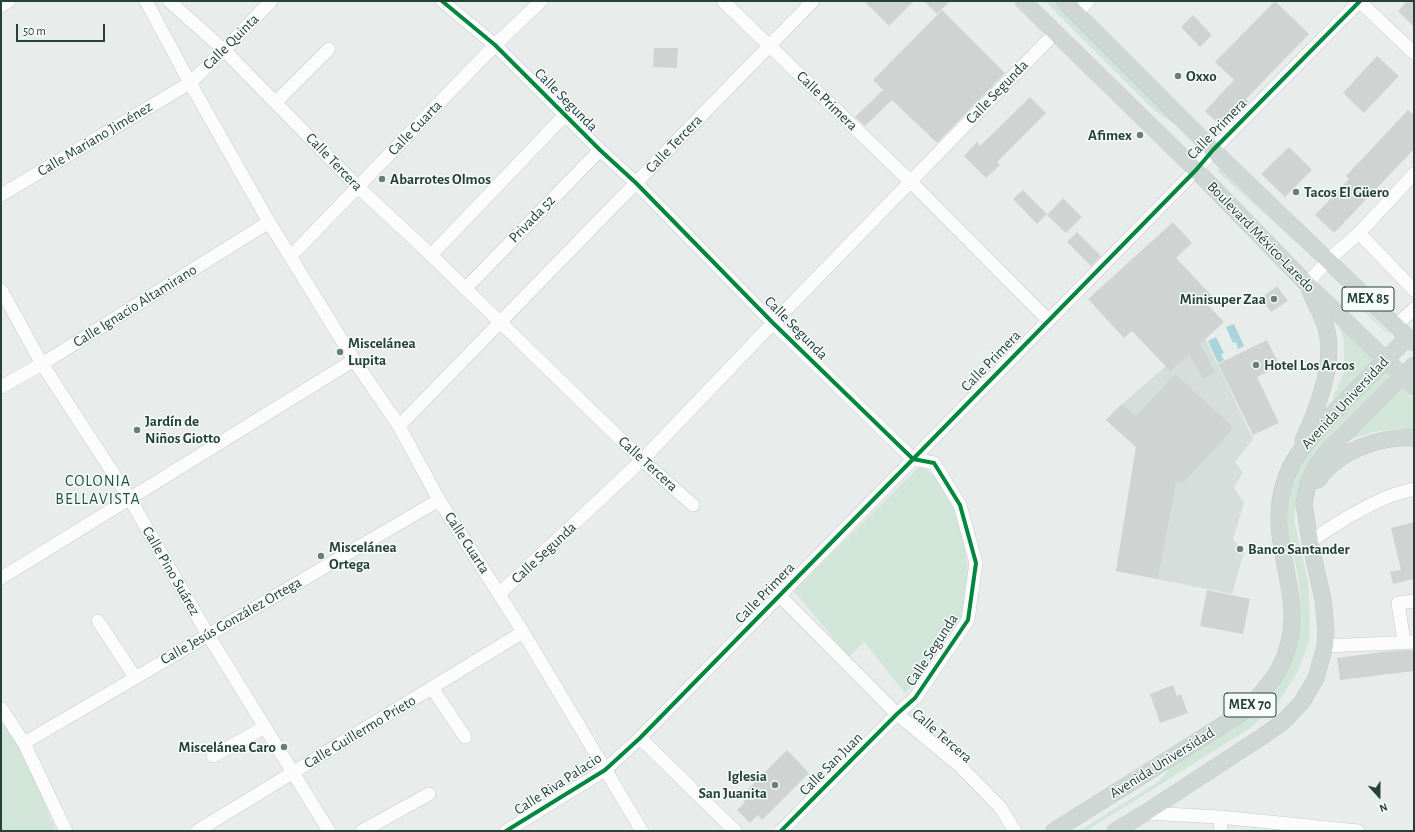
<!DOCTYPE html>
<html>
<head>
<meta charset="utf-8">
<style>
	body { margin:0 }
	#map { position:relative; width:1415px; height:832px; overflow:hidden; background:#e8edeb; font-family:"Alegreya Sans",sans-serif }
	canvas { display:block }
	.frame { position:absolute; inset:0; border:2px solid #24423a; pointer-events:none }
	.north { position:absolute; left:1359px; top:776px; width:40px; height:40px; -webkit-text-stroke:3px #f7fbf9; paint-order:stroke; rotate:159deg; font-size:11px; font-weight:700; line-height:16px; text-align:center; color:#24423a }
	.north::after { content:''; display:block; margin:auto; width:14px; height:18px; background:#24423a; clip-path:polygon(50% 0,100% 100%,50% 72%,0 100%) }
	.scale { position:absolute; left:16px; top:24px; width:89px; height:18px; box-sizing:border-box; border:2px solid #24423a; border-top:0; padding-left:5px; font-size:12px; line-height:14px; white-space:nowrap; color:#24423a; -webkit-text-stroke:3px #f7fbf9; paint-order:stroke }
</style>
</head>
<body>
<div id="map">
<canvas width="1415" height="832"></canvas>
<div class="frame"></div>
<div class="north">N</div>
<div class="scale">50 m</div>
</div>
<script>
const c = document.querySelector('canvas').getContext('2d');
c.lineJoin = 'round';
function paint(path, color) {
  c.fillStyle = color;
  c.fill(path, 'evenodd');
}
function strokePath(path, color, width, dash) {
  c.strokeStyle = color;
  c.lineWidth = width;
  c.lineCap = dash ? 'butt' : 'round';
  c.setLineDash(dash || []);
  c.stroke(path);
}
function write(font, color, halo, rows, align = 'center') {
  c.font = font + ' "Alegreya Sans",sans-serif';
  c.lineWidth = 3;
  c.setLineDash([]);
  c.textBaseline = 'middle';
  c.strokeStyle = halo;
  c.fillStyle = color;
  for (const [text, x, y, turn = 0] of rows) {
    c.save();
    c.translate(x, y);
    c.rotate((+turn || 0) * Math.PI / 180);
    c.textAlign = isNaN(turn) ? turn : align;
    if (halo) c.strokeText(text, 0, 0);
    c.fillText(text, 0, 0);
    c.restore();
  }
}
paint(new Path2D(`
	M1203 334 1253 439 1235 462 1243 472 1234 488 1244 503 1233 539 1244 552 1232 594 1116 571 1136 447 1106 420 1122 404Z`), '#d6dedb');
paint(new Path2D(`
	M1045 1H1053L1201 144 1198 145 1173 123 1155 111Z
	M1219 168 1305 248V250L1217 171Z
	M1348 292 1388 332V334L1346 295Z
	M1340 328H1342L1375 360 1334 399 1333 397 1344 372V342Z
	M1384 371 1390 373 1389 378 1330 435 1308 466 1296 503 1294 520 1308 581 1310 622 1309 642 1297 673 1279 701 1249 729 1086 831H1079L1158 782 1172 766 1246 720 1272 695 1289 666 1298 639 1301 616 1298 575 1288 534V498L1297 469 1308 449Z
	M1403 389 1414 398V431C1384 427 1374 431 1347 441Z
	M921 465 937 479 957 515 966 551 969 583 962 619 943 649 905 693 864 642 849 657 794 591Z
	M1 720 24 752 56 831H1Z`), '#d1e6d8');
paint(new Path2D(`
	M1234 324 1244 346 1238 349 1236 342 1233 343 1226 327Z
	M1216 337 1224 353 1221 354 1224 360 1218 363 1208 341Z`), '#a9d4db');
paint(new Path2D(`
	M864 1H914L889 26Z
	M924 1H950L937 14Z
	M1275 1 1309 34 1246 99 1249 102 1223 128 1205 111 1234 80 1215 62Z
	M1407 1H1414V27L1398 11Z
	M942 10 1005 73 937 143 892 100 865 126 855 117 883 90 873 80Z
	M1193 15 1212 35 1200 47 1181 27Z
	M654 48H678L677 68 653 67Z
	M1377 56 1399 76 1364 113 1343 93Z
	M1030 97 1046 113 997 162 1000 165 986 178 964 156 977 142 980 146Z
	M1408 110 1414 115V149L1334 233 1315 215 1349 179 1346 176Z
	M1289 147 1312 170 1285 197 1261 174Z
	M1023 190 1047 214 1037 224 1013 199Z
	M1063 198 1082 217 1066 233 1047 215Z
	M1173 222 1192 243 1176 258 1214 298 1207 304 1224 322 1200 344 1215 372 1203 379 1189 354 1170 371 1132 331 1124 338 1088 299Z
	M1077 232 1101 256 1091 266 1067 242Z
	M1277 286 1288 301 1271 312 1261 298Z
	M1267 340 1280 366 1257 377 1279 423 1253 435 1218 364Z
	M1175 374 1232 426 1231 431 1183 483 1176 482 1158 579 1116 571 1136 447 1106 420 1122 404 1136 416Z
	M1414 522V579L1393 584 1390 572 1401 570 1391 528Z
	M1207 590 1250 599 1243 634 1200 626Z
	M1414 650V671L1340 680 1337 658 1390 651Z
	M1173 685 1177 696 1181 694 1188 713 1160 723 1150 694Z
	M787 750 809 773 762 820 758 815 750 823 737 810 745 802 740 797Z`), '#cfd4d2');
const minor = new Path2D(`
	M146 1 190 83 269 222 354 360 399 426 439 500 523 632 642 831
	M169 1 224 50 358 187 431 255 642 460 693 505
	M442 1 495 45 600 150 636 183 773 323 913 459 934 463 960 505 976 563 968 620 915 698 897 714 781 831
	M723 1 910 181 1048 320
	M1359 1 1414 53
	M1 6 9 1
	M1077 13 1088 1
	M276 102 329 49
	M1 195 190 83 224 50 271 1
	M1359 233 1414 290
	M431 255 565 115
	M291 256 495 45 541 1
	M1307 284 1327 261 1359 233 1414 174
	M465 289 600 150
	M1 290 42 364 130 499 208 635 329 831
	M1396 325 1414 309
	M1 387 42 364 269 222
	M399 426 813 1
	M1310 542C1333 525 1358 510 1385 498 1394 494 1404 492 1414 489
	M1 578 354 360
	M499 594 642 460 773 323 1055 33
	M780 596 897 714 960 766 1000 807 1015 831
	M98 621 135 677
	M1404 642 1398 603 1414 601
	M1325 646 1414 642
	M432 688 465 737
	M1 708 24 743 66 831
	M640 738 735 831
	M24 743 439 500
	M213 756 265 727
	M1145 813 1220 817 1358 831
	M1220 817 1221 831
	M197 831 523 632
	M362 831 429 794
	M506 831 605 770 640 738 1196 170 1213 150 1360 1`);
const major = new Path2D(`
	M1023 1 1196 170 1307 284 1414 387
	M1064 1 1213 150 1414 343
	M1303 440C1317 410 1336 361 1326 328 1322 315 1315 303 1310 291
	M1318 480C1338 451 1379 436 1414 438
	M1054 831 1245 711C1257 698 1271 684 1279 669 1299 631 1292 598 1284 559 1279 534 1276 513 1283 487 1291 455 1315 432 1338 408 1361 384 1385 361 1408 337
	M1115 831 1145 813 1263 736 1283 722 1302 702 1316 678 1325 646 1326 629 1323 600 1310 542 1304 504 1308 484 1315 468 1331 447 1414 365`);
strokePath(minor, '#c5cac8', 14);
strokePath(major, '#c3ccc9', 17);
strokePath(minor, '#fcfcfc', 13);
strokePath(major, '#cfd7d5', 16);
strokePath(new Path2D(`
	M442 1 495 45 600 150 636 183 773 323 913 459 934 463 960 505 976 563 968 620 915 698 897 714 781 831
	M506 831 605 770 640 738 1196 170 1213 150 1360 1`), '#00873e', 4);
for (const [x, y, r, color] of [
	[1178,76,4,"#697e78"],
	[1140,135,4,"#697e78"],
	[382,179,4,"#697e78"],
	[1296,192,4,"#697e78"],
	[1274,299,4,"#697e78"],
	[340,352,4,"#697e78"],
	[1256,365,4,"#697e78"],
	[137,430,4,"#697e78"],
	[1240,549,4,"#697e78"],
	[321,556,4,"#697e78"],
	[284,747,4,"#697e78"],
	[775,785,4,"#697e78"]
]) {
  const dot = new Path2D();
  dot.arc(x, y, r, 0, 2 * Math.PI);
  c.fillStyle = color;
  c.fill(dot);
  strokePath(dot, '#f7fbf9', 1.5);
}
for (const [x, y, w] of [
	[1368,299,52],
	[1250,705,52]
]) {
  const box = new Path2D();
  box.roundRect(x - w / 2, y - 12, w, 24, 3);
  c.fillStyle = '#f7fbf9';
  c.fill(box);
  strokePath(box, '#24423a', 1);
}
write('bold 14px', '#24423a', null, [
	["MEX 85",1368,299],
	["MEX 70",1250,705]
]);
write('15px', '#24423a', '#f7fbf9', [
	["Calle Quinta",231,42,-45],
	["Calle Segunda",997,92,-46],
	["Calle Segunda",566,100,45],
	["Calle Primera",827,101,44],
	["Calle Cuarta",415,128,-46],
	["Calle Primera",1217,129,-46],
	["Calle Mariano Jiménez",95,139,-31],
	["Calle Tercera",674,144,-46],
	["Calle Tercera",334,162,46],
	["Privada 52",532,219,-46],
	["Boulevard México-Laredo",1261,237,46],
	["Calle Ignacio Altamirano",135,306,-32],
	["Calle Segunda",796,328,45],
	["Calle Primera",991,361,-46],
	["Avenida Universidad",1345,403,-47],
	["Calle Tercera",648,464,42],
	["Calle Cuarta",467,543,57],
	["Calle Segunda",544,553,-43],
	["Calle Pino Suárez",171,571,60],
	["Calle Primera",765,593,-46],
	["Calle Jesús González Ortega",231,621,-30],
	["Calle Segunda",932,650,-57],
	["Calle Guillermo Prieto",360,732,-31],
	["Calle Tercera",942,736,41],
	["Avenida Universidad",1162,763,-32],
	["Calle San Juan",831,764,-45],
	["Calle Riva Palacio",558,784,-33]
]);
write('bold 15px', '#24423a', '#f7fbf9', [
	["Oxxo",1186,76],
	["Afimex",1132,135,"right"],
	["Abarrotes Olmos",390,179],
	["Tacos El Güero",1304,192],
	["Minisuper Zaa",1266,299,"right"],
	["Miscelánea",348,343],
	["Lupita",348,360],
	["Hotel Los Arcos",1264,365],
	["Jardín de",145,421],
	["Niños Giotto",145,438],
	["Miscelánea",329,547],
	["Ortega",329,564],
	["Banco Santander",1248,549],
	["Miscelánea Caro",276,747,"right"],
	["Iglesia",767,776,"right"],
	["San Juanita",767,793,"right"]
], 'left');
c.letterSpacing = '1px';
write('16px', '#1f5548', '#f7fbf9', [
	["COLONIA",98,481],
	["BELLAVISTA",98,499]
]);
c.letterSpacing = '0px';
</script>
</body>
</html>
